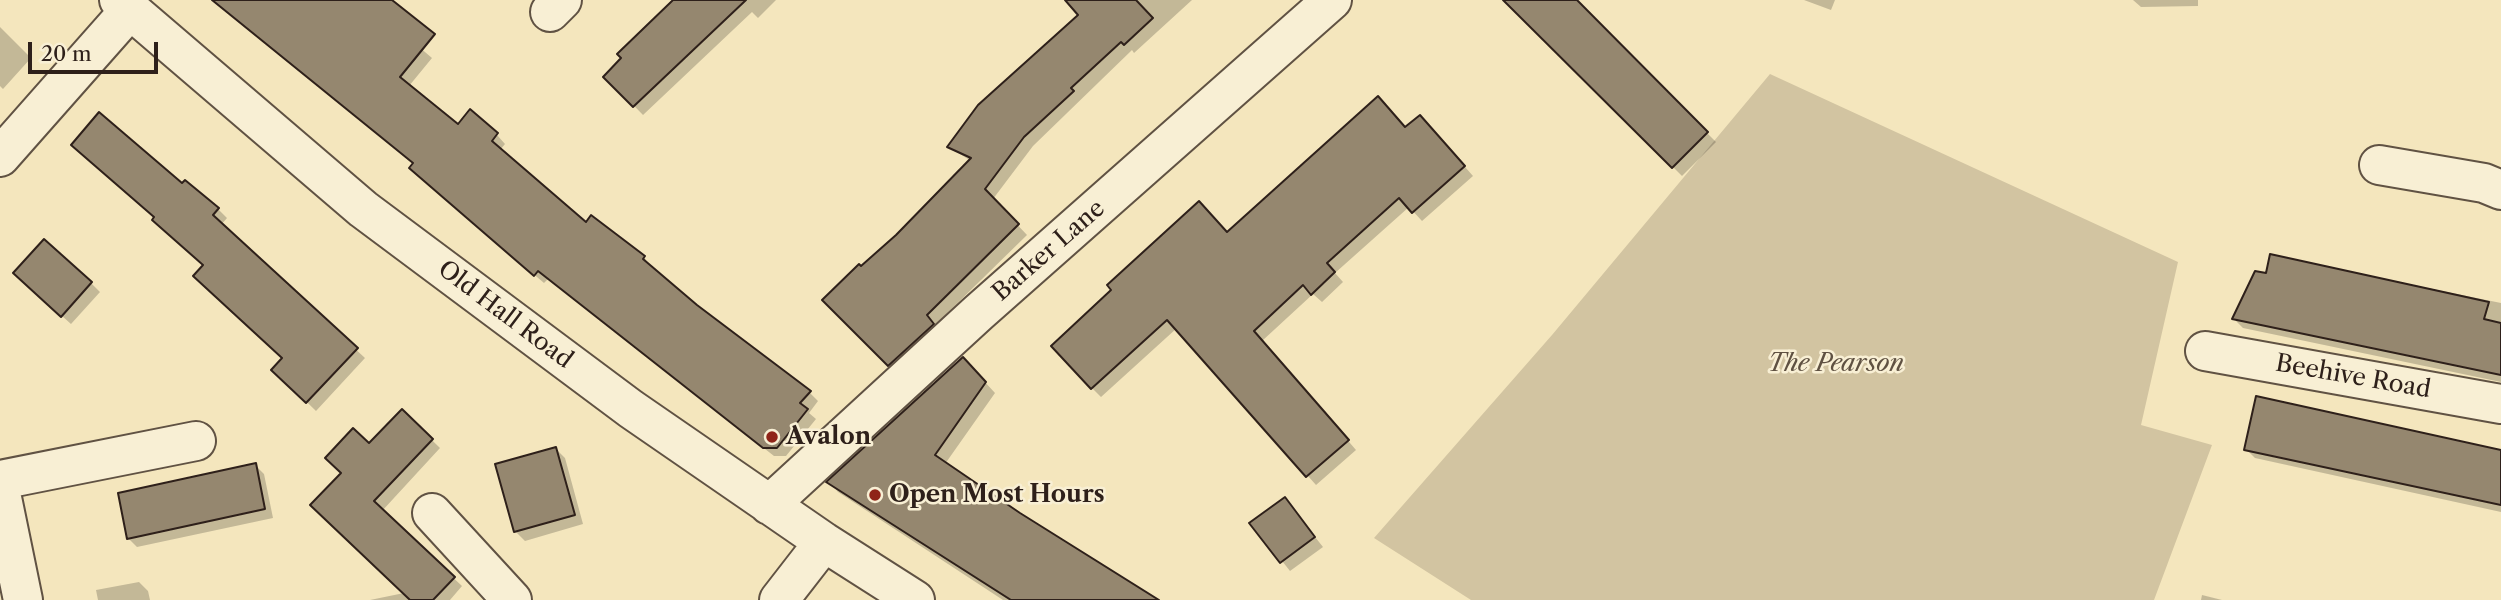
<!DOCTYPE html>
<html>
<head>
<meta charset="utf-8">
<style>
	body { margin:0 }
	#map { position:relative; width:2501px; height:600px; overflow:hidden; background:#f4e6bd; font-family:"Libre Caslon Text",serif }
	canvas { display:block }
	.scale { position:absolute; left:28px; top:42px; width:130px; height:32px; box-sizing:border-box; border:4px solid #2e201a; border-top:0; padding-left:9px; font-size:21px; line-height:24px; white-space:nowrap; color:#2e201a; -webkit-text-stroke:5px #f8efd4; paint-order:stroke }
</style>
</head>
<body>
<div id="map">
<canvas width="2501" height="600"></canvas>
<div class="scale">20 m</div>
</div>
<script>
const c = document.querySelector('canvas').getContext('2d');
c.lineJoin = 'round';
function paint(path, color) {
  c.fillStyle = color;
  c.fill(path, 'evenodd');
}
function strokePath(path, color, width, dash) {
  c.strokeStyle = color;
  c.lineWidth = width;
  c.lineCap = dash ? 'butt' : 'round';
  c.setLineDash(dash || []);
  c.stroke(path);
}
function write(font, color, halo, rows, align = 'center') {
  c.font = font + ' "Libre Caslon Text",serif';
  c.lineWidth = 5;
  c.setLineDash([]);
  c.textBaseline = 'middle';
  c.strokeStyle = halo;
  c.fillStyle = color;
  for (const [text, x, y, turn = 0] of rows) {
    c.save();
    c.translate(x, y);
    c.rotate((+turn || 0) * Math.PI / 180);
    c.textAlign = isNaN(turn) ? turn : align;
    if (halo) c.strokeText(text, 0, 0);
    c.fillText(text, 0, 0);
    c.restore();
  }
}
paint(new Path2D(`
	M1770 74 2178 262 2141 425 2212 445 2154 600H1471L1374 538 1552 335Z`), '#d2c4a1');
paint(new Path2D(`
	M212 0H364L432 58 409 86 458 126 497 135 505 144 500 150 586 224 644 257 651 268 696 306 809 392 818 401 809 413 816 419 786 456H774L548 279 544 283 420 177 414 164Z
	M675 0H776L758 18 752 12 643 115 606 77Z
	M1097 0H1192L1134 53 1132 50 1033 146 993 199 1027 235 934 326 942 334 899 373 824 300 897 236 971 161 949 147Z
	M1506 0H1574L1716 142 1682 176Z
	M1804 0H1835L1831 10Z
	M2133 0H2198V6L2141 7Z
	M0 27 31 58 3 89 0 86Z
	M1429 126 1473 176 1422 221 1409 207 1335 273 1343 282 1322 302 1313 294 1262 341 1356 450 1316 485 1177 328 1101 397 1092 388 1228 234 1406 129Z
	M183 186 218 209 227 218 221 225 365 358 316 411 274 370 284 359 205 266Z
	M2271 256 2501 303V382L2243 328 2234 319 2267 275Z
	M24 282 91 283 100 292 71 324Z
	M973 369 995 393 945 464 1150 600H1003L838 492 829 482Z
	M402 411 440 448 382 511 462 586 450 600H370L404 593 312 505Z
	M556 449 565 458 583 524 525 541 515 531Z
	M2246 449 2501 451V512L2255 458Z
	M255 465 264 474 273 518 137 547 128 538Z
	M1285 499 1323 547 1290 571 1252 523Z
	M139 582 148 591 150 600H98L96 590Z
	M2202 595 2222 600H2201Z`), '#0003');
const building = new Path2D(`
	M212 0H392L435 34 400 77 458 124 470 109 498 133 492 141 586 222 591 215 645 256 643 259 697 305 811 391 800 403 808 409 777 448H763L538 271 534 276 409 168 413 163Z
	M673 0H746L633 107 603 77 621 58 617 54Z
	M1065 0H1136L1153 18 1124 45 1121 42 1071 88 1074 91 1024 137 985 189 1019 224 927 315 934 324 888 366 822 300 859 264 861 266 896 235 971 158 947 147 978 105 1078 15Z
	M1503 0H1577L1708 132 1672 168Z
	M1378 96 1405 127 1420 115 1465 166 1412 213 1399 198 1327 263 1335 272 1311 295 1303 285 1254 331 1349 440 1306 477 1167 320 1091 389 1051 346 1111 290 1107 285 1199 201 1227 232Z
	M99 112 182 183 185 180 219 208 213 215 358 348 306 403 271 370 282 358 193 276 203 265 152 220 154 217 71 145Z
	M44 239 92 282 61 317 13 273Z
	M2270 254 2489 302 2484 319 2501 323V375L2232 319 2255 271 2266 273Z
	M963 357 986 382 935 455 1020 513 1159 600H1011L826 482Z
	M2256 396 2501 450V505L2244 450Z
	M402 409 433 439 374 501 455 577 433 600H410L310 505 341 473 325 458 353 428 369 443Z
	M556 447 575 515 514 532 495 464Z
	M256 463 265 509 127 539 118 493Z
	M1285 497 1315 537 1280 563 1249 523Z`);
paint(building, '#95876f');
strokePath(building, '#2e201a', 2);
const minor = new Path2D(`
	M119 0 363 209 631 409 824 542 915 600
	M550 12 562 0
	M0 157 129 11
	M2379 165 2484 183 2501 190
	M2205 351 2501 404
	M0 480 196 441
	M0 488 23 600
	M769 505 978 313 1332 0
	M432 513 512 600
	M779 600 824 542`);
strokePath(minor, '#605243', 42);
strokePath(minor, '#f8efd4', 38);
for (const [x, y, r, color] of [
	[772,437,7,"#8f2418"],
	[875,495,7,"#8f2418"]
]) {
  const dot = new Path2D();
  dot.arc(x, y, r, 0, 2 * Math.PI);
  c.fillStyle = color;
  c.fill(dot);
  strokePath(dot, '#f8efd4', 2.5);
}
write('24px', '#2e201a', '#f8efd4', [
	["Barker Lane",1049,251,-41],
	["Old Hall Road",505,315,37],
	["Beehive Road",2353,377,10]
]);
write('italic 24px', '#5f5142', '#f8efd4', [
	["The Pearson",1836,364]
]);
write('bold 24px', '#2e201a', '#f8efd4', [
	["Avalon",786,437],
	["Open Most Hours",889,495]
], 'left');
</script>
</body>
</html>
